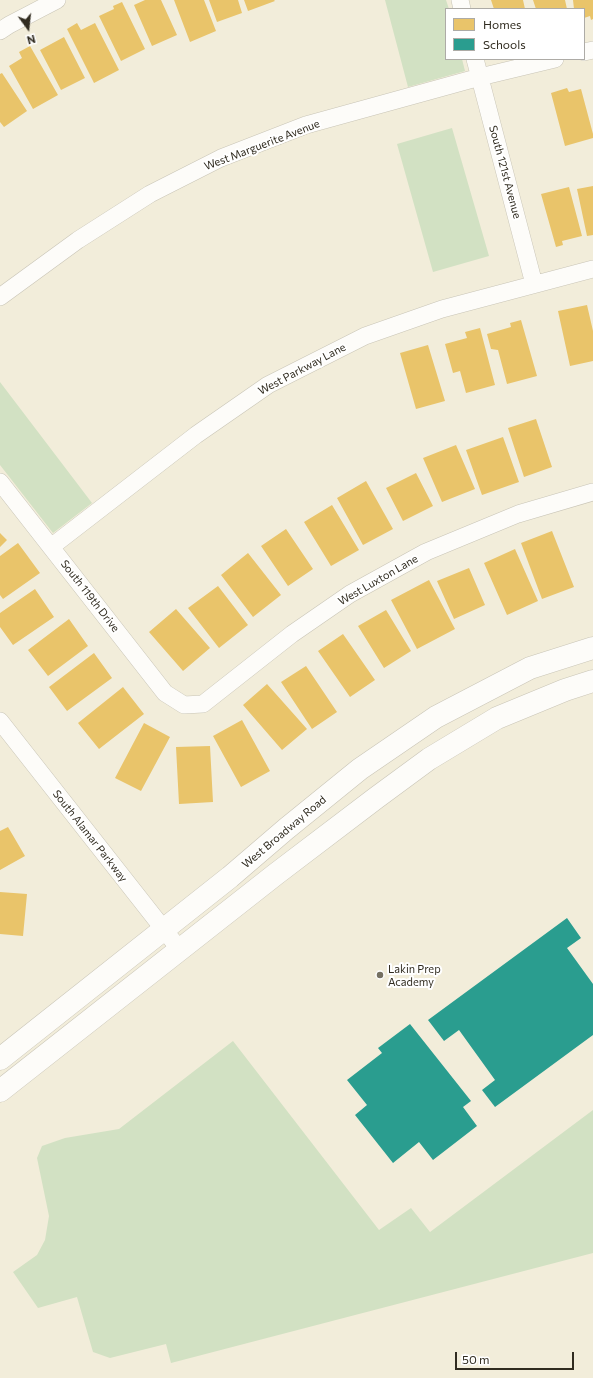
<!DOCTYPE html>
<html>
<head>
<meta charset="utf-8">
<style>
	body { margin:0 }
	#map { position:relative; width:593px; height:1378px; overflow:hidden; background:#f2edda; font-family:Commissioner,sans-serif }
	canvas { display:block }
	.legend { position:absolute; left:445px; top:8px; width:140px; height:52px; box-sizing:border-box; background:#fff; border:1px solid #adaba6; margin:0; padding:5px 7px; list-style:none; font-size:12px; color:#312c20 }
	.legend li { display:flex; align-items:center; gap:8px; height:20px }
	.legend b { width:20px; border:1px solid #adaba6 }
	.north { position:absolute; left:8px; top:8px; width:40px; height:40px; -webkit-text-stroke:3px #fff; paint-order:stroke; rotate:165deg; font-size:11px; font-weight:700; line-height:16px; text-align:center; color:#312c20 }
	.north::after { content:''; display:block; margin:auto; width:14px; height:18px; background:#312c20; clip-path:polygon(50% 0,100% 100%,50% 72%,0 100%) }
	.scale { position:absolute; left:455px; top:1352px; width:119px; height:18px; box-sizing:border-box; border:2px solid #312c20; border-top:0; padding-left:5px; font-size:12px; line-height:14px; white-space:nowrap; color:#312c20; -webkit-text-stroke:3px #fff; paint-order:stroke }
</style>
</head>
<body>
<div id="map">
<canvas width="593" height="1378"></canvas>
<ul class="legend">
<li><b style="height:11px;background:#e9c46a"></b>Homes</li>
<li><b style="height:11px;background:#2a9d8f"></b>Schools</li>
</ul>
<div class="north">N</div>
<div class="scale">50 m</div>
</div>
<script>
const c = document.querySelector('canvas').getContext('2d');
c.lineJoin = 'round';
function paint(path, color) {
  c.fillStyle = color;
  c.fill(path, 'evenodd');
}
function strokePath(path, color, width, dash) {
  c.strokeStyle = color;
  c.lineWidth = width;
  c.lineCap = dash ? 'butt' : 'round';
  c.setLineDash(dash || []);
  c.stroke(path);
}
function write(font, color, halo, rows, align = 'center') {
  c.font = font + ' Commissioner,sans-serif';
  c.lineWidth = 4;
  c.setLineDash([]);
  c.textBaseline = 'middle';
  c.strokeStyle = halo;
  c.fillStyle = color;
  for (const [text, x, y, turn = 0] of rows) {
    c.save();
    c.translate(x, y);
    c.rotate((+turn || 0) * Math.PI / 180);
    c.textAlign = isNaN(turn) ? turn : align;
    if (halo) c.strokeText(text, 0, 0);
    c.fillText(text, 0, 0);
    c.restore();
  }
}
paint(new Path2D(`
	M385 0H446L449 9H446V59H462L465 71 408 87Z
	M452 128 489 256 433 272 397 144Z
	M0 382 92 503 53 533 0 465Z
	M233 1041 379 1230 411 1208 430 1232 593 1110V1253L171 1363 166 1344 110 1358 93 1352 77 1297 38 1308 13 1272 37 1255 45 1240 49 1216 37 1158 42 1146 65 1138 119 1129Z`), '#d2e1c3');
paint(new Path2D(`
	M145 0H161L177 35 152 46 134 5Z
	M174 0H204L216 31 190 42Z
	M209 0H238L242 13 217 22Z
	M244 0H274L275 1 248 11Z
	M491 0H523L525 9H494Z
	M533 0H565L567 9H536Z
	M573 0H593V19L591 20 590 16 584 18V9H574Z
	M122 2 145 49 121 61 99 16 114 9 113 6Z
	M77 23 81 30 95 23 119 70 94 83 67 29Z
	M64 37 85 78 61 90 40 50Z
	M30 46 58 95 33 109 9 66 22 58 19 52Z
	M2 73 27 111 4 127 0 122V74Z
	M567 88 569 92 581 89 593 134V138L565 146 551 93Z
	M593 186V235L587 236 577 189Z
	M569 187 582 236 562 241 563 245 556 247 541 194Z
	M587 305 593 331V361L570 366 558 311Z
	M521 320 537 376 507 384 498 350 491 349 487 334 511 327 510 323Z
	M480 328 495 385 466 393 460 371 453 373 445 344 467 338 465 332Z
	M428 345 445 401 416 409 400 353Z
	M536 419 552 467 524 477 508 428Z
	M503 437 519 482 482 495 466 450Z
	M456 445 475 489 442 502 423 458Z
	M416 473 433 506 403 521 386 488Z
	M366 481 393 529 363 545 337 498Z
	M332 505 359 550 331 566 304 522Z
	M286 529 313 569 288 586 261 546Z
	M552 531 574 587 542 599 521 543Z
	M0 533 7 540 0 547Z
	M18 543 40 573 3 599 0 595V556Z
	M515 549 538 601 507 615 484 563Z
	M248 553 281 595 253 617 221 575Z
	M469 568 485 605 454 619 437 581Z
	M429 580 455 629 417 649 391 600Z
	M218 586 248 625 219 648 188 608Z
	M35 589 54 617 13 645 0 627V613Z
	M176 609 210 648 183 671 149 632Z
	M386 610 411 651 384 668 358 626Z
	M69 619 88 646 48 676 28 650Z
	M343 634 375 680 350 697 318 651Z
	M94 653 112 678 67 711 49 687Z
	M306 666 337 712 312 729 281 682Z
	M267 684 307 729 282 750 243 705Z
	M123 687 144 714 99 749 78 723Z
	M242 720 270 771 241 787 213 736Z
	M144 723 170 737 141 791 115 778Z
	M210 746 213 802 179 804 176 747Z
	M8 827 25 856 0 870V831Z
	M0 892 27 894 23 936 0 934Z`), '#e9c46a');
paint(new Path2D(`
	M567 918 581 938 567 948 593 984V1035L495 1107 482 1090 495 1080 459 1030 444 1041 428 1020Z
	M410 1024 471 1101 463 1107 477 1126 433 1160 419 1142 393 1163 355 1115 367 1105 347 1080 382 1053 378 1048Z`), '#2a9d8f');
const street = new Path2D(`
	M460 0 462 9
	M0 31 9 25 57 0
	M584 52 593 50
	M475 59 534 284
	M0 297 78 240 150 194 221 158 306 125 480 77 555 59
	M0 482 165 693 184 705 203 704 292 634 350 594 426 552 518 514 593 492
	M51 547 196 435 268 385 365 336 442 309 593 269
	M0 721 180 950`);
const secondary = new Path2D(`
	M0 1059 230 877 286 829 360 769 436 717 530 668 593 648
	M0 1091 276 874 376 798 429 759 497 718 565 690 593 681`);
strokePath(street, '#c8c4b6', 18);
strokePath(secondary, '#c8c4b6', 23);
strokePath(street, '#fdfcf9', 17);
strokePath(secondary, '#fdfcf9', 22);
for (const [x, y, r, color] of [
	[380,975,4,"#757061"]
]) {
  const dot = new Path2D();
  dot.arc(x, y, r, 0, 2 * Math.PI);
  c.fillStyle = color;
  c.fill(dot);
  strokePath(dot, '#fff', 1.5);
}
write('11px', '#312c20', '#fff', [
	["West Marguerite Avenue",262,145,-21],
	["South 121st Avenue",505,172,75],
	["West Parkway Lane",302,369,-28],
	["West Luxton Lane",378,580,-30],
	["South 119th Drive",90,596,52],
	["West Broadway Road",284,832,-40],
	["South Alamar Parkway",90,836,52]
]);
write('11px', '#312c20', '#fff', [
	["Lakin Prep",388,969],
	["Academy",388,982]
], 'left');
</script>
</body>
</html>
